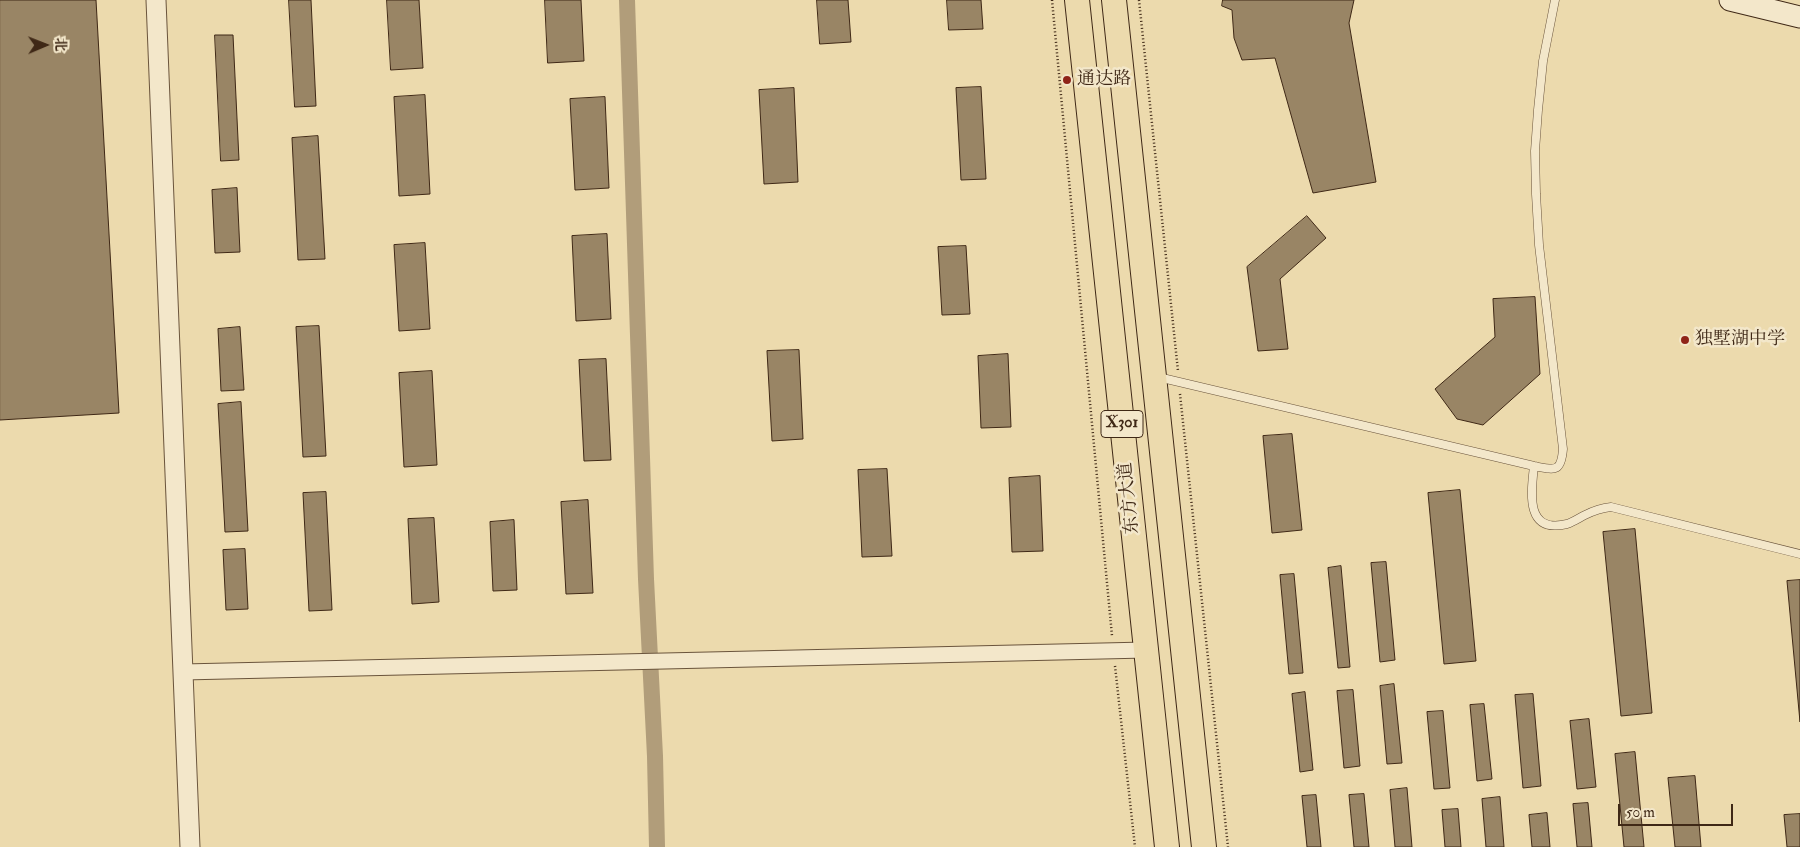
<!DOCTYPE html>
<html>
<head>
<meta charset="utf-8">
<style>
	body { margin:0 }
	#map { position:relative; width:1800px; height:847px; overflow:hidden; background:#ecdaad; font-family:"IM FELL Double Pica","Noto Serif SC",serif }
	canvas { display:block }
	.north { position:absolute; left:20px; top:20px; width:50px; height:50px; -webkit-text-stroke:4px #f3e7ca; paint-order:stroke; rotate:89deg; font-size:14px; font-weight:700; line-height:20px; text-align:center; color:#3f2816 }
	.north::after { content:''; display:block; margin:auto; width:18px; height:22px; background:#3f2816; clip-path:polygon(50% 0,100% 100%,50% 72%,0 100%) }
	.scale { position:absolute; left:1618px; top:804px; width:115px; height:22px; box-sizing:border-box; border:2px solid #3f2816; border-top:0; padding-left:6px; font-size:15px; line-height:18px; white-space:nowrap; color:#3f2816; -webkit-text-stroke:4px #f3e7ca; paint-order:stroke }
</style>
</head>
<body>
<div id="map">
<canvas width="1800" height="847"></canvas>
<div class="north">北</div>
<div class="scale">50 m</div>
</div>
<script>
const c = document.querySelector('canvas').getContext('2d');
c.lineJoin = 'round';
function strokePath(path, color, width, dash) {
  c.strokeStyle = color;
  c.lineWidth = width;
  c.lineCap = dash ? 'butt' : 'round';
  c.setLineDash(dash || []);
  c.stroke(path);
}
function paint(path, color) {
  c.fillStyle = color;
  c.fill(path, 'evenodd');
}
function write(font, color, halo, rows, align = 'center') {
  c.font = font + ' "IM FELL Double Pica","Noto Serif SC",serif';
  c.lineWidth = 5;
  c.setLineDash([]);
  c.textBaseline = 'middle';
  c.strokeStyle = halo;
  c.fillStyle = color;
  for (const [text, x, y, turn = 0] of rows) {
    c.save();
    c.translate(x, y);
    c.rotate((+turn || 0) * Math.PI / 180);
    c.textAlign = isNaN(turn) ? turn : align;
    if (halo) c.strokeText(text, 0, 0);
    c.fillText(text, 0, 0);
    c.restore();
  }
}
strokePath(new Path2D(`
	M627 0 646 579 655 756 657 847`), '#b19d7a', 16);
const building = new Path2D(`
	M0 0H96L119 413 0 420Z
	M289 0H311L316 106 295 107Z
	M387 0H419L423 68 391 70Z
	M545 0H581L584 61 548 63Z
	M817 0H848L851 42 820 44Z
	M947 0H981L983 29 949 30Z
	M1223 0H1354L1349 23 1376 182 1313 193 1275 58 1242 60 1234 38 1232 10 1222 6Z
	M215 35H233L239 160 221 161Z
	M981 87 986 179 961 180 956 88Z
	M794 88 798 182 764 184 759 90Z
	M425 95 430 194 399 196 394 97Z
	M605 97 609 188 575 190 570 99Z
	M318 136 325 259 298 260 292 138Z
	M237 188 240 252 215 253 212 190Z
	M1307 216 1326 238 1280 279 1288 349 1258 351 1247 267Z
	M607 234 611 319 576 321 572 236Z
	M425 243 430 329 399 331 394 245Z
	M966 246 970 314 942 315 938 247Z
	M1535 297 1540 374 1483 425 1457 419 1435 389 1495 337 1493 299Z
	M319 326 326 456 303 457 296 327Z
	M240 327 244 390 221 391 218 329Z
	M799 350 803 439 772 441 767 351Z
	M1008 354 1011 427 981 428 978 356Z
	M606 359 611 460 584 461 579 360Z
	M432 371 437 465 404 467 399 373Z
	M241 402 248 531 225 532 218 404Z
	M1292 434 1302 530 1272 533 1263 436Z
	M887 469 892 556 862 557 858 470Z
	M1040 476 1043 551 1012 552 1009 478Z
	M1460 490 1476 661 1444 664 1428 493Z
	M326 492 332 610 309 611 303 493Z
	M588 500 593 593 566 594 561 502Z
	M434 518 439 602 412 604 408 519Z
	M514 520 517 590 493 591 490 522Z
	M1635 529 1652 713 1621 716 1603 532Z
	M245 549 248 609 226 610 223 550Z
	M1386 562 1395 660 1380 662 1371 563Z
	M1341 566 1350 667 1338 668 1328 568Z
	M1294 574 1303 673 1289 674 1280 575Z
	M1800 580V722L1787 581Z
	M1394 684 1402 763 1387 764 1380 686Z
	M1353 690 1360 766 1344 768 1337 691Z
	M1305 692 1313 770 1300 772 1292 694Z
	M1533 694 1541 786 1523 788 1515 695Z
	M1484 704 1492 779 1477 781 1470 705Z
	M1443 711 1450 788 1434 789 1427 712Z
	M1589 719 1596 787 1577 789 1570 721Z
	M1635 752 1644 847H1624L1615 754Z
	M1695 776 1701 847H1675L1668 778Z
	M1407 788 1412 847H1395L1390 790Z
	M1364 794 1369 847H1354L1349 795Z
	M1316 795 1321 847H1307L1302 796Z
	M1500 797 1504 847H1486L1482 799Z
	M1588 803 1592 847H1577L1573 804Z
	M1458 809 1461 847H1445L1442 810Z
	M1547 813 1550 847H1532L1529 815Z
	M1800 814V847H1787L1784 815Z`);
paint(building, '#998565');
strokePath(building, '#3f2816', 1);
const service = new Path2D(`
	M1158 377 1534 466C1555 470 1561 473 1563 449L1539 245 1536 194 1535 151 1538 110 1543 61 1555 0
	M1534 466C1531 493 1525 534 1567 524 1573 522 1579 518 1585 515 1593 511 1601 508 1611 507L1800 554`);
const minor = new Path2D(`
	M183 672 1146 650`);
const tertiary = new Path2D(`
	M156 0 190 847`);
const secondary = new Path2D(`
	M1730 0 1800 17`);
const primary = new Path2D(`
	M1077 0 1167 847
	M1114 0 1204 847`);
strokePath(service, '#6a543c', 9);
strokePath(minor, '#6a543c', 17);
strokePath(tertiary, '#6a543c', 21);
strokePath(secondary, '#3f2816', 23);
strokePath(primary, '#3f2816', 26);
strokePath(new Path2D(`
	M1052 0 1112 636
	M1139 0 1178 371
	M1180 394 1228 847
	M1115 666 1135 847`), '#3f2816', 2.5, [1, 2.5]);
strokePath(service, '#f3e7ca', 8);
strokePath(minor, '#f3e7ca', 15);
strokePath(tertiary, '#f3e7ca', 19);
strokePath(secondary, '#f3e7ca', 21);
strokePath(primary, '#ecdaad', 24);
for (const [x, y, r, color] of [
	[1067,80,5,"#8f2418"],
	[1685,340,5,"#8f2418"]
]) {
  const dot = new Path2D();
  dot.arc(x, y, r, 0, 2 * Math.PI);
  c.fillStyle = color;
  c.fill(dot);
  strokePath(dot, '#f3e7ca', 2);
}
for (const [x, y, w] of [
	[1122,424,42]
]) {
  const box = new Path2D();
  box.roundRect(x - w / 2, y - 13.5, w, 27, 4);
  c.fillStyle = '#f3e7ca';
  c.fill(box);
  strokePath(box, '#3f2816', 1);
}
write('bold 16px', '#3f2816', null, [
	["X301",1122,424]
]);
write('18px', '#3f2816', '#f3e7ca', [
	["通达路",1077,80],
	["独墅湖中学",1695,340]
], 'left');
write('18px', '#3f2816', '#f3e7ca', [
	["东方大道",1130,498,-96]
]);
</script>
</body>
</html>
